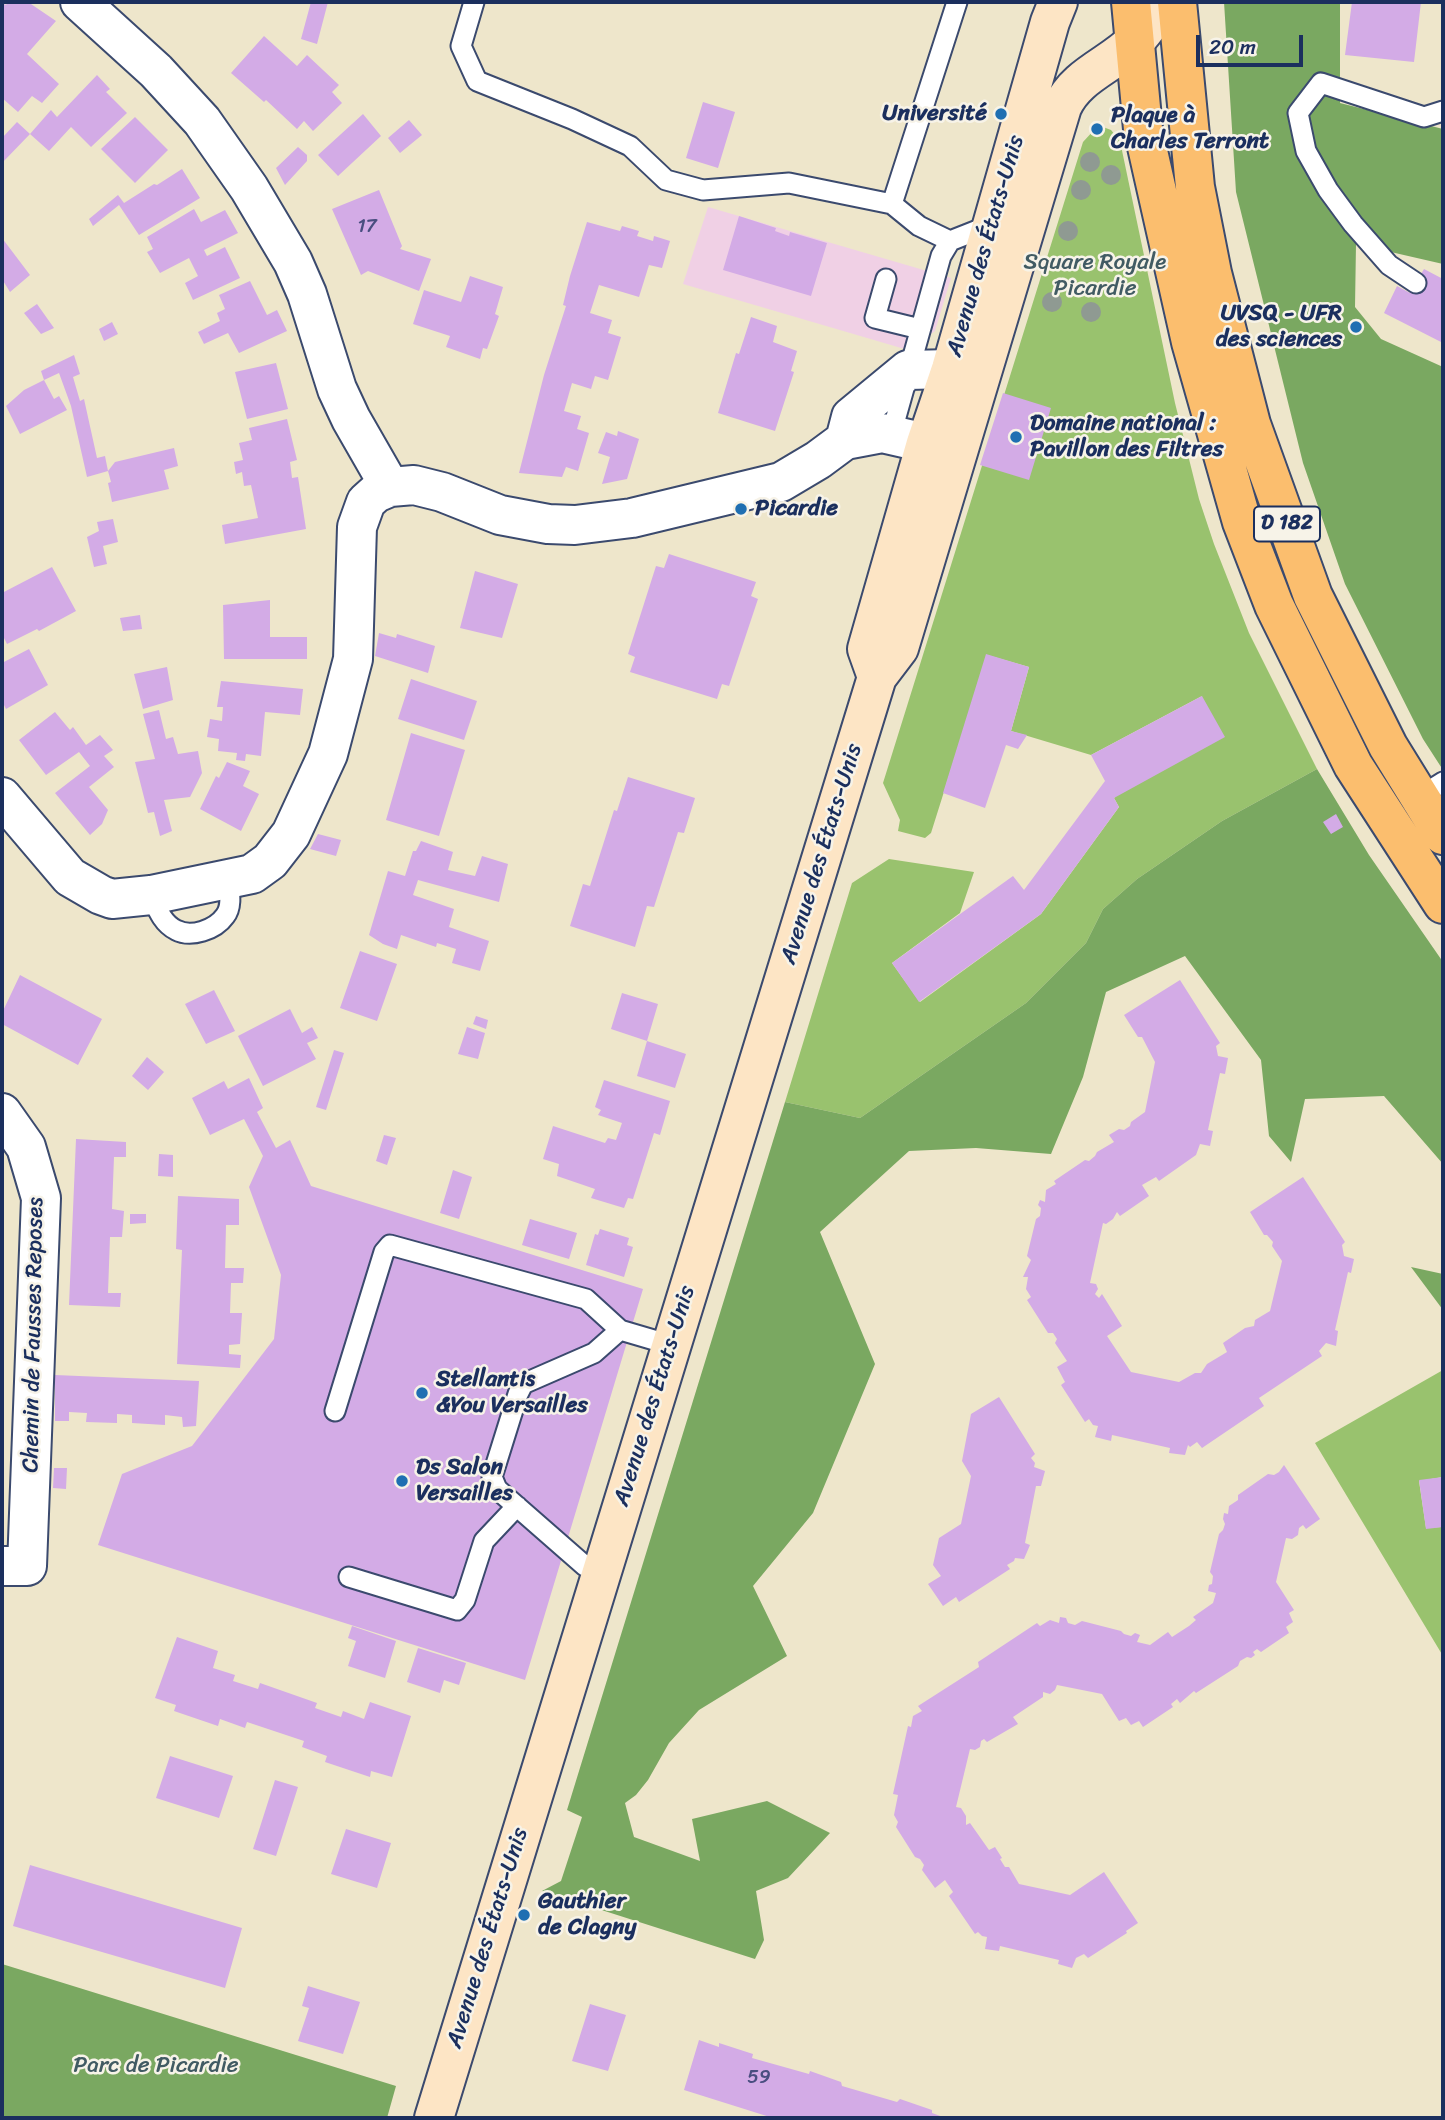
<!DOCTYPE html>
<html>
<head>
<meta charset="utf-8">
<style>
	body { margin:0 }
	#map { position:relative; width:1445px; height:2120px; overflow:hidden; background:#eee6cb; font-family:Sriracha,sans-serif }
	canvas { display:block }
	.frame { position:absolute; inset:0; border:4px solid #1b2f5e; pointer-events:none }
	.scale { position:absolute; left:1196px; top:35px; width:107px; height:32px; box-sizing:border-box; border:4px solid #1b2f5e; border-top:0; padding-left:9px; font-size:21px; line-height:24px; white-space:nowrap; color:#1b2f5e; -webkit-text-stroke:5px #f7f3e8; paint-order:stroke }
</style>
</head>
<body>
<div id="map">
<canvas width="1445" height="2120"></canvas>
<div class="frame"></div>
<div class="scale">20 m</div>
</div>
<script>
const c = document.querySelector('canvas').getContext('2d');
c.lineJoin = 'round';
function paint(path, color) {
  c.fillStyle = color;
  c.fill(path, 'evenodd');
}
function strokePath(path, color, width, dash) {
  c.strokeStyle = color;
  c.lineWidth = width;
  c.lineCap = dash ? 'butt' : 'round';
  c.setLineDash(dash || []);
  c.stroke(path);
}
function write(font, color, halo, rows, align = 'center') {
  c.font = font + ' Sriracha,sans-serif';
  c.lineWidth = 5;
  c.setLineDash([]);
  c.textBaseline = 'middle';
  c.strokeStyle = halo;
  c.fillStyle = color;
  for (const [text, x, y, turn = 0] of rows) {
    c.save();
    c.translate(x, y);
    c.rotate((+turn || 0) * Math.PI / 180);
    c.textAlign = isNaN(turn) ? turn : align;
    if (halo) c.strokeText(text, 0, 0);
    c.fillText(text, 0, 0);
    c.restore();
  }
}
paint(new Path2D(`
	M708 207 951 278 935 331 908 350 683 284Z`), '#f0d0e5');
paint(new Path2D(`
	M1103 127 1111 130 1120 141 1175 403 1199 499 1214 544 1249 633 1317 769 1222 821 1137 879 1103 909 1086 943 1026 1003 860 1118 785 1102 852 883 889 859 974 872 960 913 892 963 920 1002 1041 914 1119 807 1114 798 1202 696 1091 755 1011 731 1029 667 987 655 931 833 925 838 898 831 900 820 883 783 1083 142 1094 130Z
	M1443 1370V1477L1419 1481 1426 1528 1441 1527 1443 1538V1656L1315 1443Z`), '#99c26e');
paint(new Path2D(`
	M1224 2H1340V103L1443 129V264L1356 244 1355 307 1381 339 1443 367V770L1423 739 1345 584 1303 463 1236 192Z
	M1317 769 1369 855 1443 962V1164L1384 1096 1305 1099 1291 1162 1269 1136 1261 1060 1185 956 1106 992 1083 1077 1051 1154 976 1148 909 1151 820 1232 875 1364 813 1513 753 1586 787 1656 699 1710 669 1743 648 1780 636 1795 625 1803 634 1837 700 1861 692 1819 767 1801 830 1833 788 1878 756 1891 764 1940 755 1959 542 1891 561 1881 582 1817 567 1810 785 1102 860 1118 1026 1003 1086 943 1103 909 1137 879 1222 821Z
	M1411 1267 1443 1274V1310Z
	M2 1964 396 2086 387 2118H2Z`), '#7aa861');
paint(new Path2D(`
	M8 2H28L56 21 27 54 59 84 42 103 32 96 18 112 2 98V3L6 5Z
	M311 2H328L317 44 301 39Z
	M1352 2H1421L1414 62 1345 55Z
	M264 36 297 66 307 55 339 85 332 92 342 103 313 131 304 121 297 129 266 100 264 102 231 73Z
	M97 75 110 89 106 92 127 113 91 147 71 127 49 151 30 134 51 110 57 117Z
	M703 102 735 112 718 168 686 158Z
	M363 114 381 136 338 176 318 155Z
	M135 117 168 150 135 183 101 149Z
	M409 120 422 135 400 153 388 138Z
	M17 122 30 134 2 163V138Z
	M298 147 307 155V161L285 185 276 168Z
	M182 169 200 198 139 235 119 205 93 226 89 219 118 195 124 203 154 184 157 185Z
	M379 190 402 246 400 249 431 259 419 291 368 271 361 275 332 209Z
	M194 209 201 222 225 210 238 233 204 250 207 256 225 247 240 278 193 300 185 283 198 276 189 258 160 273 147 252 153 249 147 237Z
	M739 216 776 228 775 231 789 236 790 232 827 243 811 296 723 270Z
	M587 222 620 231 622 226 639 231 637 236 653 241 654 236 670 241 662 268 649 265 639 297 599 285 590 313 612 320 608 333 621 337 608 380 595 376 591 389 572 383 564 411 581 416 577 429 589 433 578 471 566 467 562 477 519 473 544 375 566 306 563 305 570 276Z
	M2 238 30 275 10 292 2 279Z
	M1424 269 1443 279V343L1384 313 1397 286 1410 293Z
	M470 276 503 287 495 314 499 316 487 349 483 348 480 359 446 347 450 336 413 324 424 290 461 302Z
	M250 281 267 315 277 310 287 331 239 353 228 333 204 344 198 332 220 321 217 313 225 309 219 295Z
	M37 304 54 328 41 334 24 313Z
	M751 317 777 326 773 342 797 351 791 371 794 372 775 431 718 413 736 353 739 354Z
	M112 322 118 334 104 341 99 329Z
	M74 355 80 374 73 377 80 401 84 399 97 458 105 456 108 471 115 462 174 448 178 466 164 470 169 489 112 502 108 483 111 482 108 471 87 477 71 406 59 373 44 380 54 399 59 396 67 410 20 434 6 406 24 390 44 380 41 371Z
	M276 363 288 409 247 419 235 372Z
	M1003 393 1051 408 1029 480 980 465Z
	M287 419 297 460 290 462 292 478 298 477 306 529 225 544 222 525 258 518 251 485 244 486 242 472 236 474 234 462 243 460 239 443 252 440 249 428Z
	M618 431 639 439 627 479 602 484 610 457 598 453 606 432 617 436Z
	M113 519 118 542 103 546 107 564 94 567 87 537 99 531 97 522Z
	M669 554 756 582 751 596 758 599 729 686 722 684 717 699 630 672 635 657 628 654 656 566 664 568Z
	M52 567 76 611 39 631 37 629 7 644 2 634V593Z
	M475 571 518 584 502 638 460 628Z
	M270 600V637H307V659H224L223 605Z
	M140 615 142 629 123 631 120 618Z
	M379 633 396 638 397 634 435 646 428 673 375 656Z
	M29 649 48 685 6 709 2 701V663Z
	M986 654 1029 667 1011 731 1027 735 1018 749 1006 745 985 808 943 793Z
	M167 667 173 700 143 709 134 674Z
	M411 679 477 701 464 740 398 719Z
	M221 681 303 689 300 715 265 712 261 756 246 754 245 761 236 760 237 753 218 751 219 739 207 737 210 719 222 721 223 707H217Z
	M1202 696 1225 737 1114 798 1119 807 1041 914 919 1002 892 963 1013 876 1024 890 1105 781 1091 755Z
	M159 710 166 739 173 737 178 754 198 751 202 773 190 797 164 800 172 831 160 836 154 812 148 813 135 762 155 759 143 714Z
	M55 712 70 730 73 727 86 745 100 735 113 750 104 756 114 767 89 787 108 810 102 824 90 835 55 793 90 766 79 752 46 775 19 740Z
	M411 733 465 750 439 836 386 820Z
	M227 762 250 771 243 786 259 794 241 831 200 809 216 776 219 778Z
	M628 777 695 798 684 833 678 832 654 907 647 906 635 947 570 926 583 884 590 886 614 810 617 811Z
	M1336 814 1343 827 1331 834 1323 822Z
	M318 834 341 840 336 856 310 849Z
	M421 841 453 852 448 870 475 876 482 856 508 864 499 902 418 880 413 895 454 909 449 927 489 941 480 971 452 963 456 949 437 943 436 947 401 935 397 949 383 944 369 935 388 871 405 876 413 851H416Z
	M360 951 397 964 377 1021 340 1008Z
	M20 975 102 1019 78 1065 2 1024V1013Z
	M1180 980 1220 1043 1216 1046 1218 1056 1228 1058 1225 1074 1220 1073 1208 1130 1213 1131 1210 1146 1200 1144 1196 1155 1159 1181 1156 1177 1142 1185 1149 1196 1120 1216 1117 1212 1113 1219 1106 1224 1103 1223 1090 1283 1096 1284 1098 1289 1095 1294 1099 1298 1102 1294 1122 1326 1107 1336 1131 1372 1179 1382 1195 1373H1201L1207 1364 1227 1352 1223 1343 1245 1328 1254 1326 1255 1320 1270 1311 1282 1261 1272 1246 1273 1242 1267 1235H1264L1250 1212 1303 1177 1345 1242 1342 1245 1344 1256 1354 1259 1351 1273 1348 1272 1335 1330 1338 1331 1336 1346 1326 1343 1319 1351 1322 1356 1259 1398 1264 1406 1202 1448 1197 1442 1190 1447 1188 1445 1185 1455 1169 1453 1170 1448 1112 1435 1111 1441 1095 1437 1098 1426 1093 1425 1089 1419 1085 1422 1061 1385 1065 1382 1057 1367 1067 1361 1055 1343 1057 1339 1053 1333H1048L1027 1300 1031 1297 1026 1289 1028 1277H1023L1031 1260 1027 1256 1036 1219 1040 1216 1041 1208 1038 1205 1040 1200 1045 1202 1046 1190 1056 1184 1054 1181 1085 1160 1089 1161 1095 1156 1097 1152 1114 1142 1109 1135 1119 1129 1124 1130 1130 1126 1131 1122 1145 1112 1155 1062 1142 1037H1138L1124 1015Z
	M214 990 235 1031 206 1044 185 1004Z
	M622 993 658 1004 647 1041 611 1029Z
	M290 1009 302 1033 312 1027 318 1038 307 1043 316 1059 263 1086 238 1036Z
	M476 1016 488 1020 486 1029 473 1024Z
	M467 1027 485 1033 478 1059 458 1054Z
	M647 1041 686 1054 675 1088 637 1076Z
	M334 1050 344 1053 326 1110 316 1107Z
	M147 1057 164 1072 148 1090 132 1076Z
	M249 1078 263 1108 257 1112 276 1148 290 1140 311 1186 643 1289 525 1680 98 1545 122 1474 192 1446 274 1339 281 1275 249 1187 263 1156 244 1119 210 1135 192 1098 224 1081 228 1089Z
	M604 1080 670 1101 660 1135 654 1133 633 1199 628 1198 624 1208 591 1198 595 1189 557 1176 559 1164 543 1159 553 1126 605 1143 608 1138 616 1140 622 1123 598 1115 601 1110 595 1107Z
	M384 1135 396 1138 387 1165 376 1161Z
	M76 1139 126 1142V1157H114L112 1209 124 1211 122 1237H110L108 1293H121L120 1307 69 1305Z
	M159 1154 173 1155V1177L158 1176Z
	M453 1170 472 1177 459 1219 440 1213Z
	M178 1196 239 1199V1225H226L225 1268H244L243 1283H231L230 1313H242L240 1344 229 1345V1354L241 1355 240 1368 177 1364 182 1250 176 1249Z
	M130 1214H146V1223L130 1224Z
	M530 1219 577 1233 569 1259 522 1245Z
	M600 1229 629 1238 627 1245 633 1247 624 1277 586 1265 595 1234 598 1235Z
	M55 1375 199 1381 196 1426 183 1427 182 1417 165 1415V1425L132 1423V1415L117 1414V1423L86 1422 87 1413 69 1412V1421H55Z
	M999 1397 1035 1454 1031 1458 1035 1463 1034 1467 1045 1471 1041 1486H1036L1025 1543 1030 1545 1024 1559 1015 1558 1014 1561 1007 1565 1010 1569 959 1602 956 1597 943 1606 928 1584 941 1576 933 1565 939 1538 961 1524 971 1476 962 1461 971 1414Z
	M1284 1465 1320 1519 1306 1529 1303 1525 1299 1528 1298 1535 1292 1539 1286 1538 1276 1582 1294 1610 1289 1613 1293 1622 1286 1627 1289 1633 1261 1652 1257 1649 1253 1652 1255 1655 1251 1658 1247 1657 1240 1661 1238 1666 1196 1693 1194 1691 1180 1703 1177 1699 1171 1704 1173 1707 1143 1727 1139 1721 1131 1725 1126 1718 1119 1721 1102 1694 1057 1685 1055 1690 1050 1694 1043 1692V1697L1013 1717 1018 1724 987 1742 984 1739 981 1741 980 1747 975 1750 970 1749 956 1807 961 1808 966 1816V1825L970 1823 989 1850 995 1847 1002 1858 1000 1859 1005 1867H1009L1019 1884 1070 1895 1104 1872 1138 1923 1126 1931 1127 1933 1088 1958 1084 1954 1076 1958 1072 1968 1058 1964 1059 1960 1000 1946 999 1951 985 1949 987 1937 982 1936 978 1932 975 1934 949 1896 953 1892 945 1880 935 1888 922 1870 924 1865 920 1859 915 1857 896 1827 898 1822 894 1815 898 1795 893 1794 908 1726 911 1727 913 1716 922 1711 918 1706 979 1667 978 1662 1037 1623 1040 1626 1050 1620 1059 1623 1060 1617 1066 1618 1068 1623 1075 1625 1082 1621 1121 1631 1124 1634 1131 1636 1135 1633 1140 1635 1137 1642 1150 1645 1168 1632 1172 1637 1189 1626 1196 1620 1193 1617 1213 1603 1216 1593 1208 1591 1209 1585 1212 1584 1213 1576 1210 1572 1219 1534 1223 1530 1225 1524 1223 1519 1224 1513 1228 1514 1229 1506 1238 1500V1495L1268 1474 1274 1475 1279 1472Z
	M54 1468H67L66 1489 53 1488Z
	M1443 1477V1527L1426 1529 1419 1480Z
	M352 1626 396 1641 385 1678 348 1666 356 1641 348 1638Z
	M177 1637 218 1651 213 1668 235 1675 233 1681 258 1689 260 1683 317 1703 315 1708 341 1717 343 1711 364 1719 370 1702 411 1716 392 1777 371 1771 370 1777 325 1762 327 1756 302 1747 304 1741 247 1722 245 1728 220 1719 218 1726 174 1711 176 1705 155 1698Z
	M418 1648 466 1663 459 1685 444 1680 440 1693 407 1682Z
	M170 1756 233 1776 219 1818 156 1798Z
	M275 1780 298 1787 276 1856 253 1849Z
	M346 1829 391 1843 377 1888 331 1874Z
	M30 1865 242 1928 225 1988 13 1926Z
	M308 1986 360 2002 343 2054 298 2041 309 2008 302 2006Z
	M590 2004 626 2015 608 2071 572 2061Z
	M699 2040 719 2047V2043L753 2054 752 2058 809 2074 810 2071 841 2082 842 2086 897 2102 900 2099 932 2110V2113L946 2118H773L684 2090Z`), '#d3abe6');
const service = new Path2D(`
	M474 2 461 46 477 81 572 119 630 146 666 180 703 190 789 183 892 204 919 226 950 241
	M892 204 957 2
	M886 279 875 318 920 329
	M1416 283 1389 265 1353 224 1328 190 1306 151 1298 113 1321 83 1424 117 1443 111
	M891 435 941 256 950 241 993 224
	M1419 797 1443 782
	M151 895C157 908 162 923 176 930 191 938 215 930 225 916 233 906 229 890 228 878
	M335 1411 384 1252 390 1245 586 1299 620 1330 671 1345
	M602 1570 585 1566 497 1489 492 1477 518 1394 523 1384 594 1353 620 1330
	M349 1577 457 1610 465 1600 484 1541 517 1506`);
const minor = new Path2D(`
	M80 2 156 71 202 121 249 188 293 262 307 294 337 389 351 419 390 487
	M845 440 851 417 908 370 951 369
	M2 797 70 877 101 895 112 899 151 895 252 874 270 861 291 834 328 754 353 659 357 527 366 502 376 493 390 487 414 485 442 492 500 515 548 524 575 525 632 518 781 482 818 460 845 440 882 433 926 443
	M2 1113 26 1147 41 1198 27 1566H2`);
const secondary = new Path2D(`
	M877 677 867 649 926 443 951 369 1050 22 1058 2
	M434 2118 877 677 899 648 1062 107C1076 75 1112 65 1135 41 1146 30 1155 15 1165 2`);
const primary = new Path2D(`
	M1131 2 1143 129 1191 342 1242 522 1274 605 1353 765 1443 904
	M1177 2 1195 187 1212 273 1251 424 1313 596 1388 746 1443 835`);
strokePath(service, '#3b4a6e', 23);
strokePath(minor, '#3b4a6e', 42);
strokePath(secondary, '#3b4a6e', 42);
strokePath(primary, '#3b4a6e', 42);
strokePath(service, '#fff', 19);
strokePath(minor, '#fff', 38);
strokePath(secondary, '#fde5c5', 38);
strokePath(primary, '#fbbe6e', 38);
c.fillStyle = '#8f9a92';
for (const [x, y] of [
	[1090,162],
	[1111,175],
	[1081,190],
	[1068,231],
	[1052,302],
	[1091,312]
]) {
  c.beginPath();
  c.arc(x, y, 10, 0, 2 * Math.PI);
  c.fill();
}
for (const [x, y, r, color] of [
	[1001,114,7,"#1f6fb2"],
	[1097,129,7,"#1f6fb2"],
	[1356,327,7,"#1f6fb2"],
	[1016,437,7,"#1f6fb2"],
	[741,509,7,"#1f6fb2"],
	[422,1393,7,"#1f6fb2"],
	[402,1481,7,"#1f6fb2"],
	[524,1915,7,"#1f6fb2"]
]) {
  const dot = new Path2D();
  dot.arc(x, y, r, 0, 2 * Math.PI);
  c.fillStyle = color;
  c.fill(dot);
  strokePath(dot, '#f7f3e8', 2.5);
}
write('19px', '#494e80', null, [
	["17",367,227],
	["59",759,2078]
]);
for (const [x, y, w] of [
	[1287,524,66]
]) {
  const box = new Path2D();
  box.roundRect(x - w / 2, y - 17.5, w, 35, 5);
  c.fillStyle = '#f7f3e8';
  c.fill(box);
  strokePath(box, '#1b2f5e', 2);
}
write('bold 21px', '#1b2f5e', null, [
	["D 182",1287,524]
]);
write('bold 23px', '#1b2f5e', '#f7f3e8', [
	["Université",987,114,"right"],
	["Plaque à",1111,116],
	["Charles Terront",1111,142],
	["UVSQ - UFR",1342,314,"right"],
	["des sciences",1342,340,"right"],
	["Domaine national :",1030,424],
	["Pavillon des Filtres",1030,450],
	["Picardie",755,509],
	["Stellantis",436,1380],
	["&You Versailles",436,1406],
	["Ds Salon",416,1468],
	["Versailles",416,1494],
	["Gauthier",538,1902],
	["de Clagny",538,1928]
], 'left');
write('23px', '#1b2f5e', '#f7f3e8', [
	["Avenue des États-Unis",986,246,-74],
	["Avenue des États-Unis",822,854,-73],
	["Chemin de Fausses Reposes",34,1335,-89],
	["Avenue des États-Unis",655,1396,-73],
	["Avenue des États-Unis",488,1938,-73]
]);
write('23px', '#415b63', '#f7f3e8', [
	["Square Royale",1095,263],
	["Picardie",1095,289],
	["Parc de Picardie",156,2066]
]);
</script>
</body>
</html>
